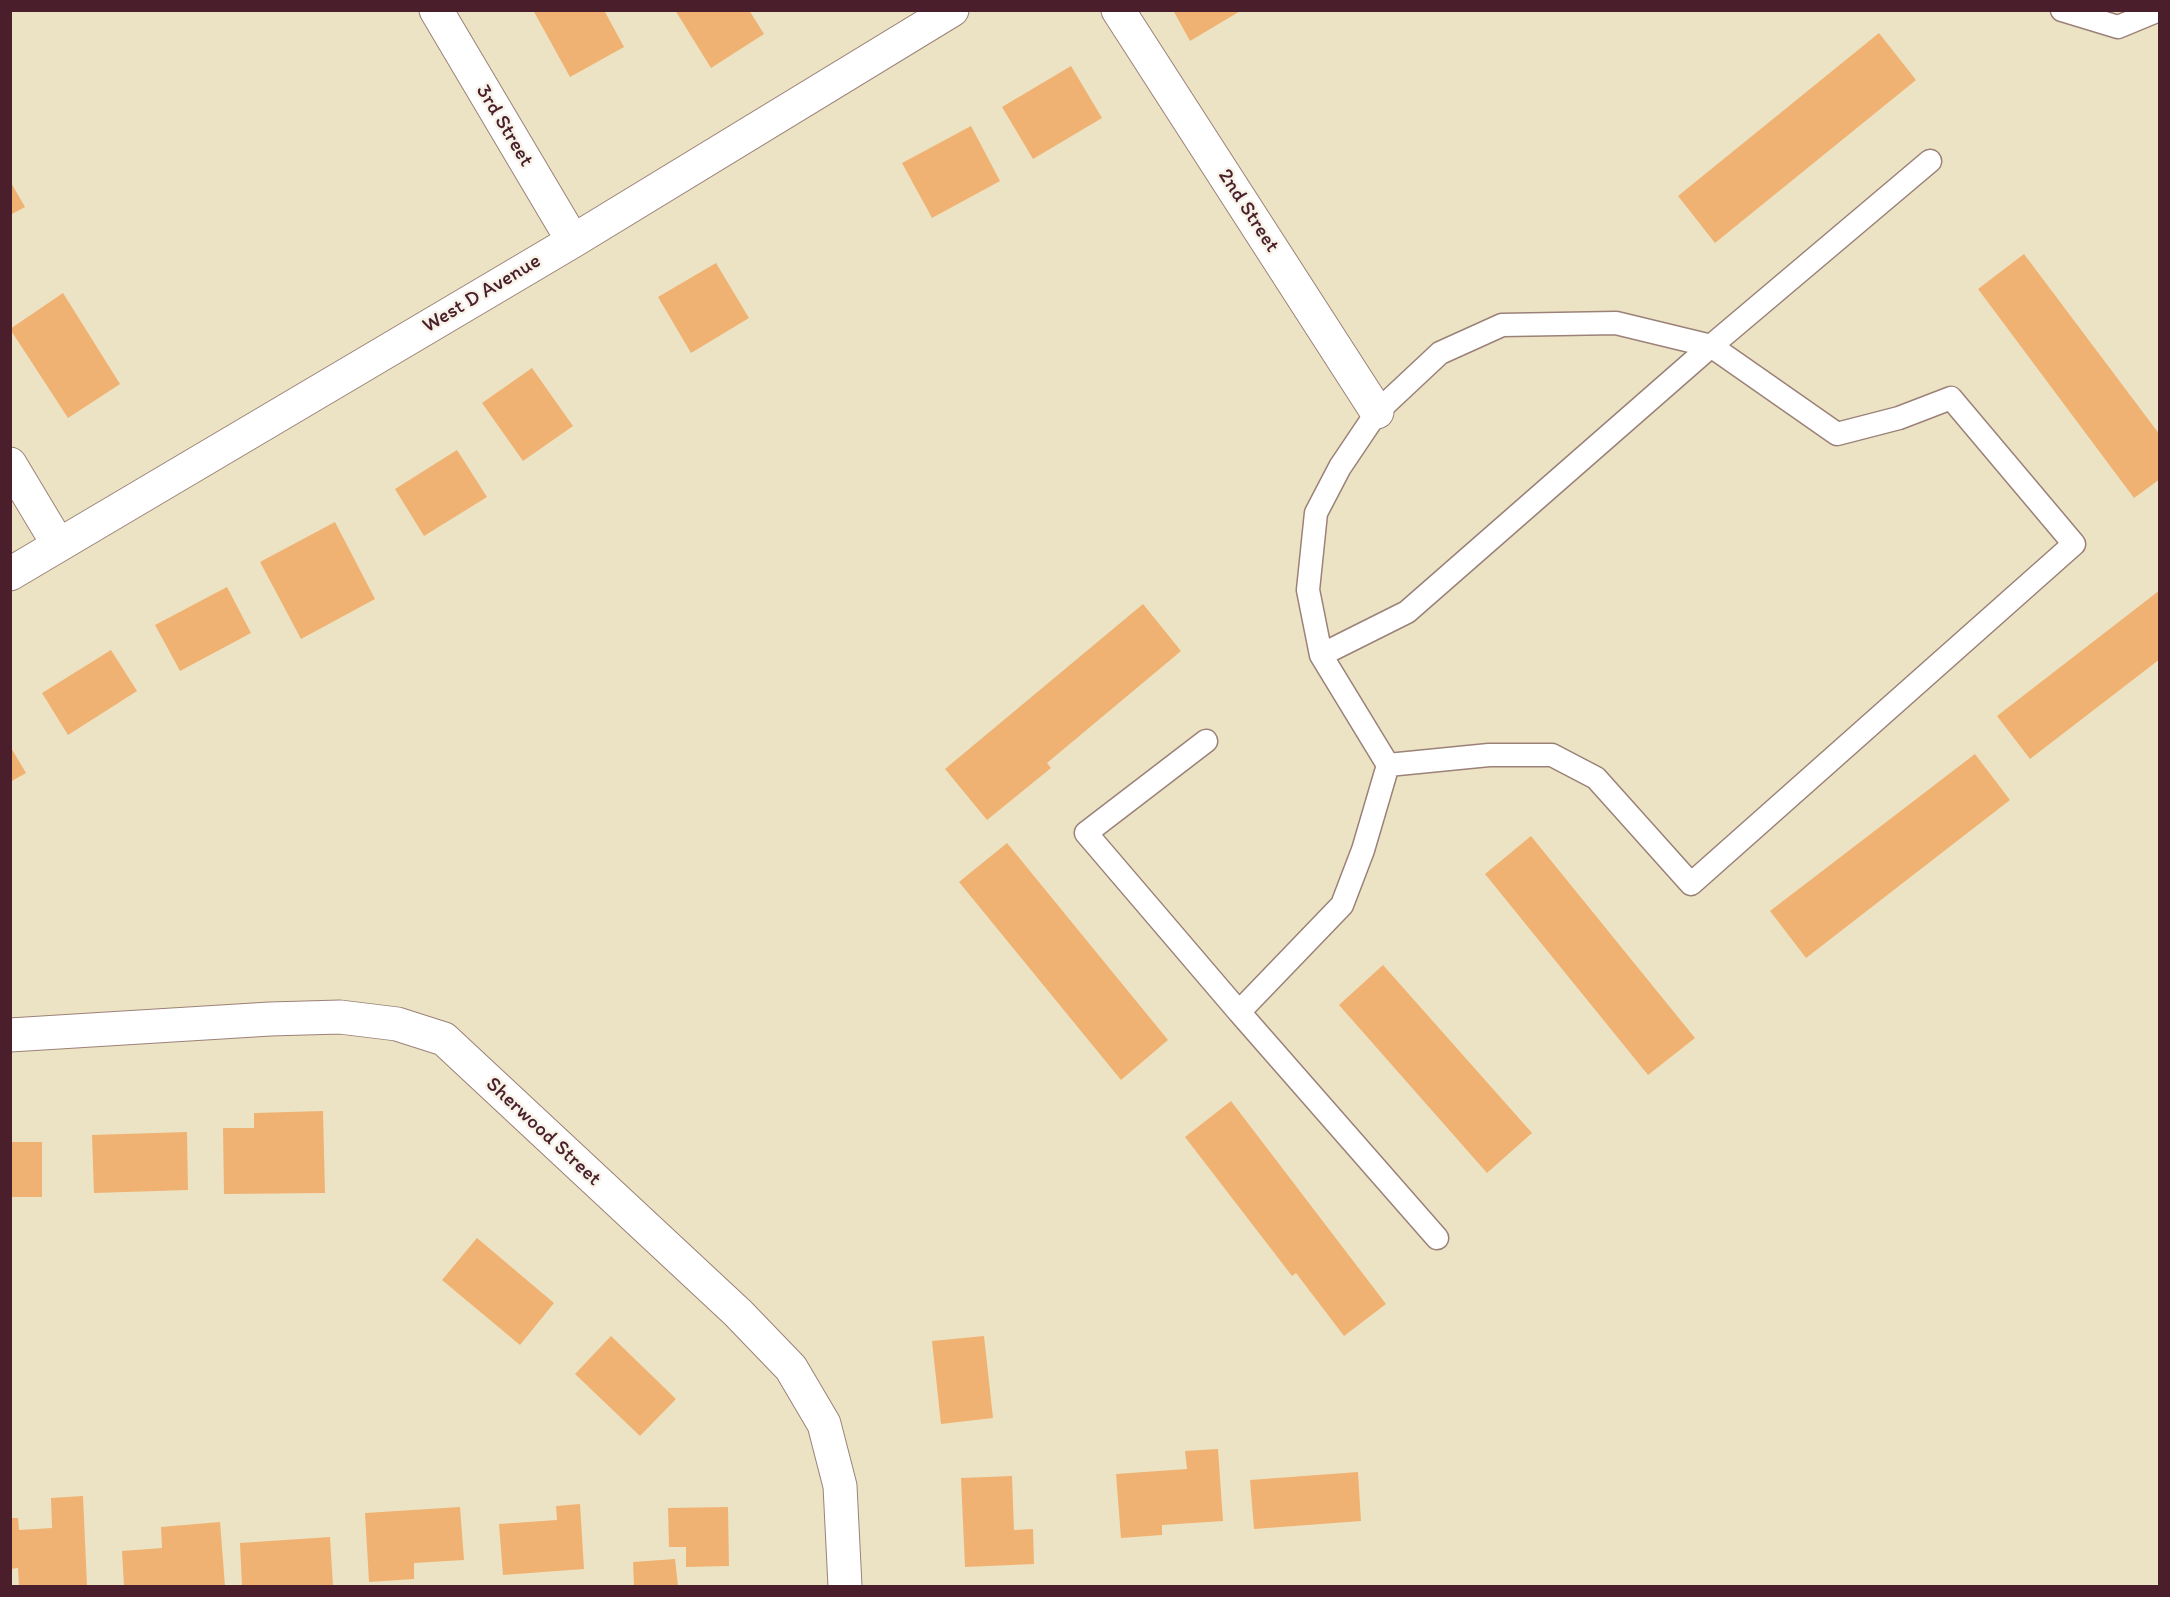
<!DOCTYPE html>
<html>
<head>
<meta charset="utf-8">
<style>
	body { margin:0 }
	#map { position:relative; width:2170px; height:1597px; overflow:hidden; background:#ece3c4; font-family:Itim,sans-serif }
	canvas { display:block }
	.frame { position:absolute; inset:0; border:12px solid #4a1f2b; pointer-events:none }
</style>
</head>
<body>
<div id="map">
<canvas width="2170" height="1597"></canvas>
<div class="frame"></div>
</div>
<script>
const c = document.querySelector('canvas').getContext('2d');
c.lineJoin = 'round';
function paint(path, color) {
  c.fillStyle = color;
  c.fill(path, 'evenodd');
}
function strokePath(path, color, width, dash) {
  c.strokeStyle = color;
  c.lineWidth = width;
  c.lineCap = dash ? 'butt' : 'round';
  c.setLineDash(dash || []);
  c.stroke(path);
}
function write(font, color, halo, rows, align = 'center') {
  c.font = font + ' Itim,sans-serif';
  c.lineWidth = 5;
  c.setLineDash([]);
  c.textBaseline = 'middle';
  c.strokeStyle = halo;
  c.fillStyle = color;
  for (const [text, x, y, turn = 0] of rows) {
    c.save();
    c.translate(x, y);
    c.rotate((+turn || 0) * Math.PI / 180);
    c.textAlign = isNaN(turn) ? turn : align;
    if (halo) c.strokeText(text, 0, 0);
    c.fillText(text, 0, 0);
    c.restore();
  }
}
paint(new Path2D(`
	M533 10H604L624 47 570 77Z
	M675 10H749L764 34 711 68Z
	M1173 10H1242L1190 41Z
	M1879 33 1916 80 1715 243 1678 196Z
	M1071 66 1102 118 1033 159 1002 107Z
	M971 126 1000 181 932 218 902 163Z
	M10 181 25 207 10 215Z
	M2024 254 2160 435V479L2134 498 1978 289Z
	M716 263 749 318 691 353 658 297Z
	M63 293 120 384 68 418 10 329Z
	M532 368 573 426 523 461 482 403Z
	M457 450 487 497 424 536 395 489Z
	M335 522 375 599 301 639 260 562Z
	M227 587 251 633 180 671 155 625Z
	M2160 590V659L2030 759 1997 716Z
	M1143 604 1181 651 1047 763 1051 768 987 820 945 769Z
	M111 650 137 691 68 735 42 693Z
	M10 746 26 773 10 782Z
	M1975 754 2010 800 1806 958 1770 911Z
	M1531 836 1695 1038 1648 1075 1485 874Z
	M1007 843 1168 1040 1121 1080 959 882Z
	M1383 965 1532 1133 1487 1173 1339 1005Z
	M1231 1101 1386 1304 1344 1336 1296 1273 1292 1276 1185 1137Z
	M323 1111 325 1193 224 1194 223 1128H254V1113Z
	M187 1132 188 1190 94 1193 92 1135Z
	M10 1142H42V1197H10Z
	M477 1238 554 1303 520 1345 442 1280Z
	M611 1336 676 1399 640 1436 575 1374Z
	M984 1336 993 1418 941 1424 932 1341Z
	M1218 1449 1223 1521 1162 1525V1535L1121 1538 1116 1474 1187 1469 1185 1451Z
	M1358 1472 1361 1521 1254 1529 1250 1480Z
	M1012 1476 1014 1530 1033 1529 1034 1564 965 1567 961 1478Z
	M83 1496 87 1586H19L18 1568 10 1569V1518H18L19 1530 52 1528 51 1498Z
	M580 1504 584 1569 503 1575 499 1524 557 1520 556 1506Z
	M460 1507 464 1560 414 1563V1579L369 1582 365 1513Z
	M728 1507 729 1566 686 1567V1547H669L668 1508Z
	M220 1522 225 1586H124L122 1551 162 1548 161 1527Z
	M330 1537 333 1586H242L240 1543Z
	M675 1559 678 1586H634L633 1562Z`), '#f0b272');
const service = new Path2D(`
	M2062 10 2118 27 2159 10
	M1321 655 1407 612 1711 346 1837 434 1899 418 1951 398 2074 544 1691 884 1596 778 1552 755H1489L1388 765 1321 655 1308 590 1316 513 1340 467 1377 412 1440 353 1502 325 1616 323 1711 346 1930 161
	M1206 741 1086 833 1239 1012
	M1388 765 1363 850 1342 905 1239 1012 1437 1238`);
const minor = new Path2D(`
	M436 10 573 241
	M1118 10 1377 412
	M10 464 58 544
	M10 574 573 241 952 10
	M10 1035 270 1019 340 1017 397 1024 444 1039 738 1313 791 1368 824 1424 840 1486 845 1586`);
strokePath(service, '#9b8178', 25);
strokePath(minor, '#9b8178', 35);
strokePath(service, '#fff', 22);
strokePath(minor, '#fff', 33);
write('21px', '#4a1f2b', '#f7f3e8', [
	["3rd Street",504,126,59],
	["2nd Street",1248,211,57],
	["West D Avenue",482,294,-31],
	["Sherwood Street",543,1132,43]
]);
</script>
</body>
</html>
